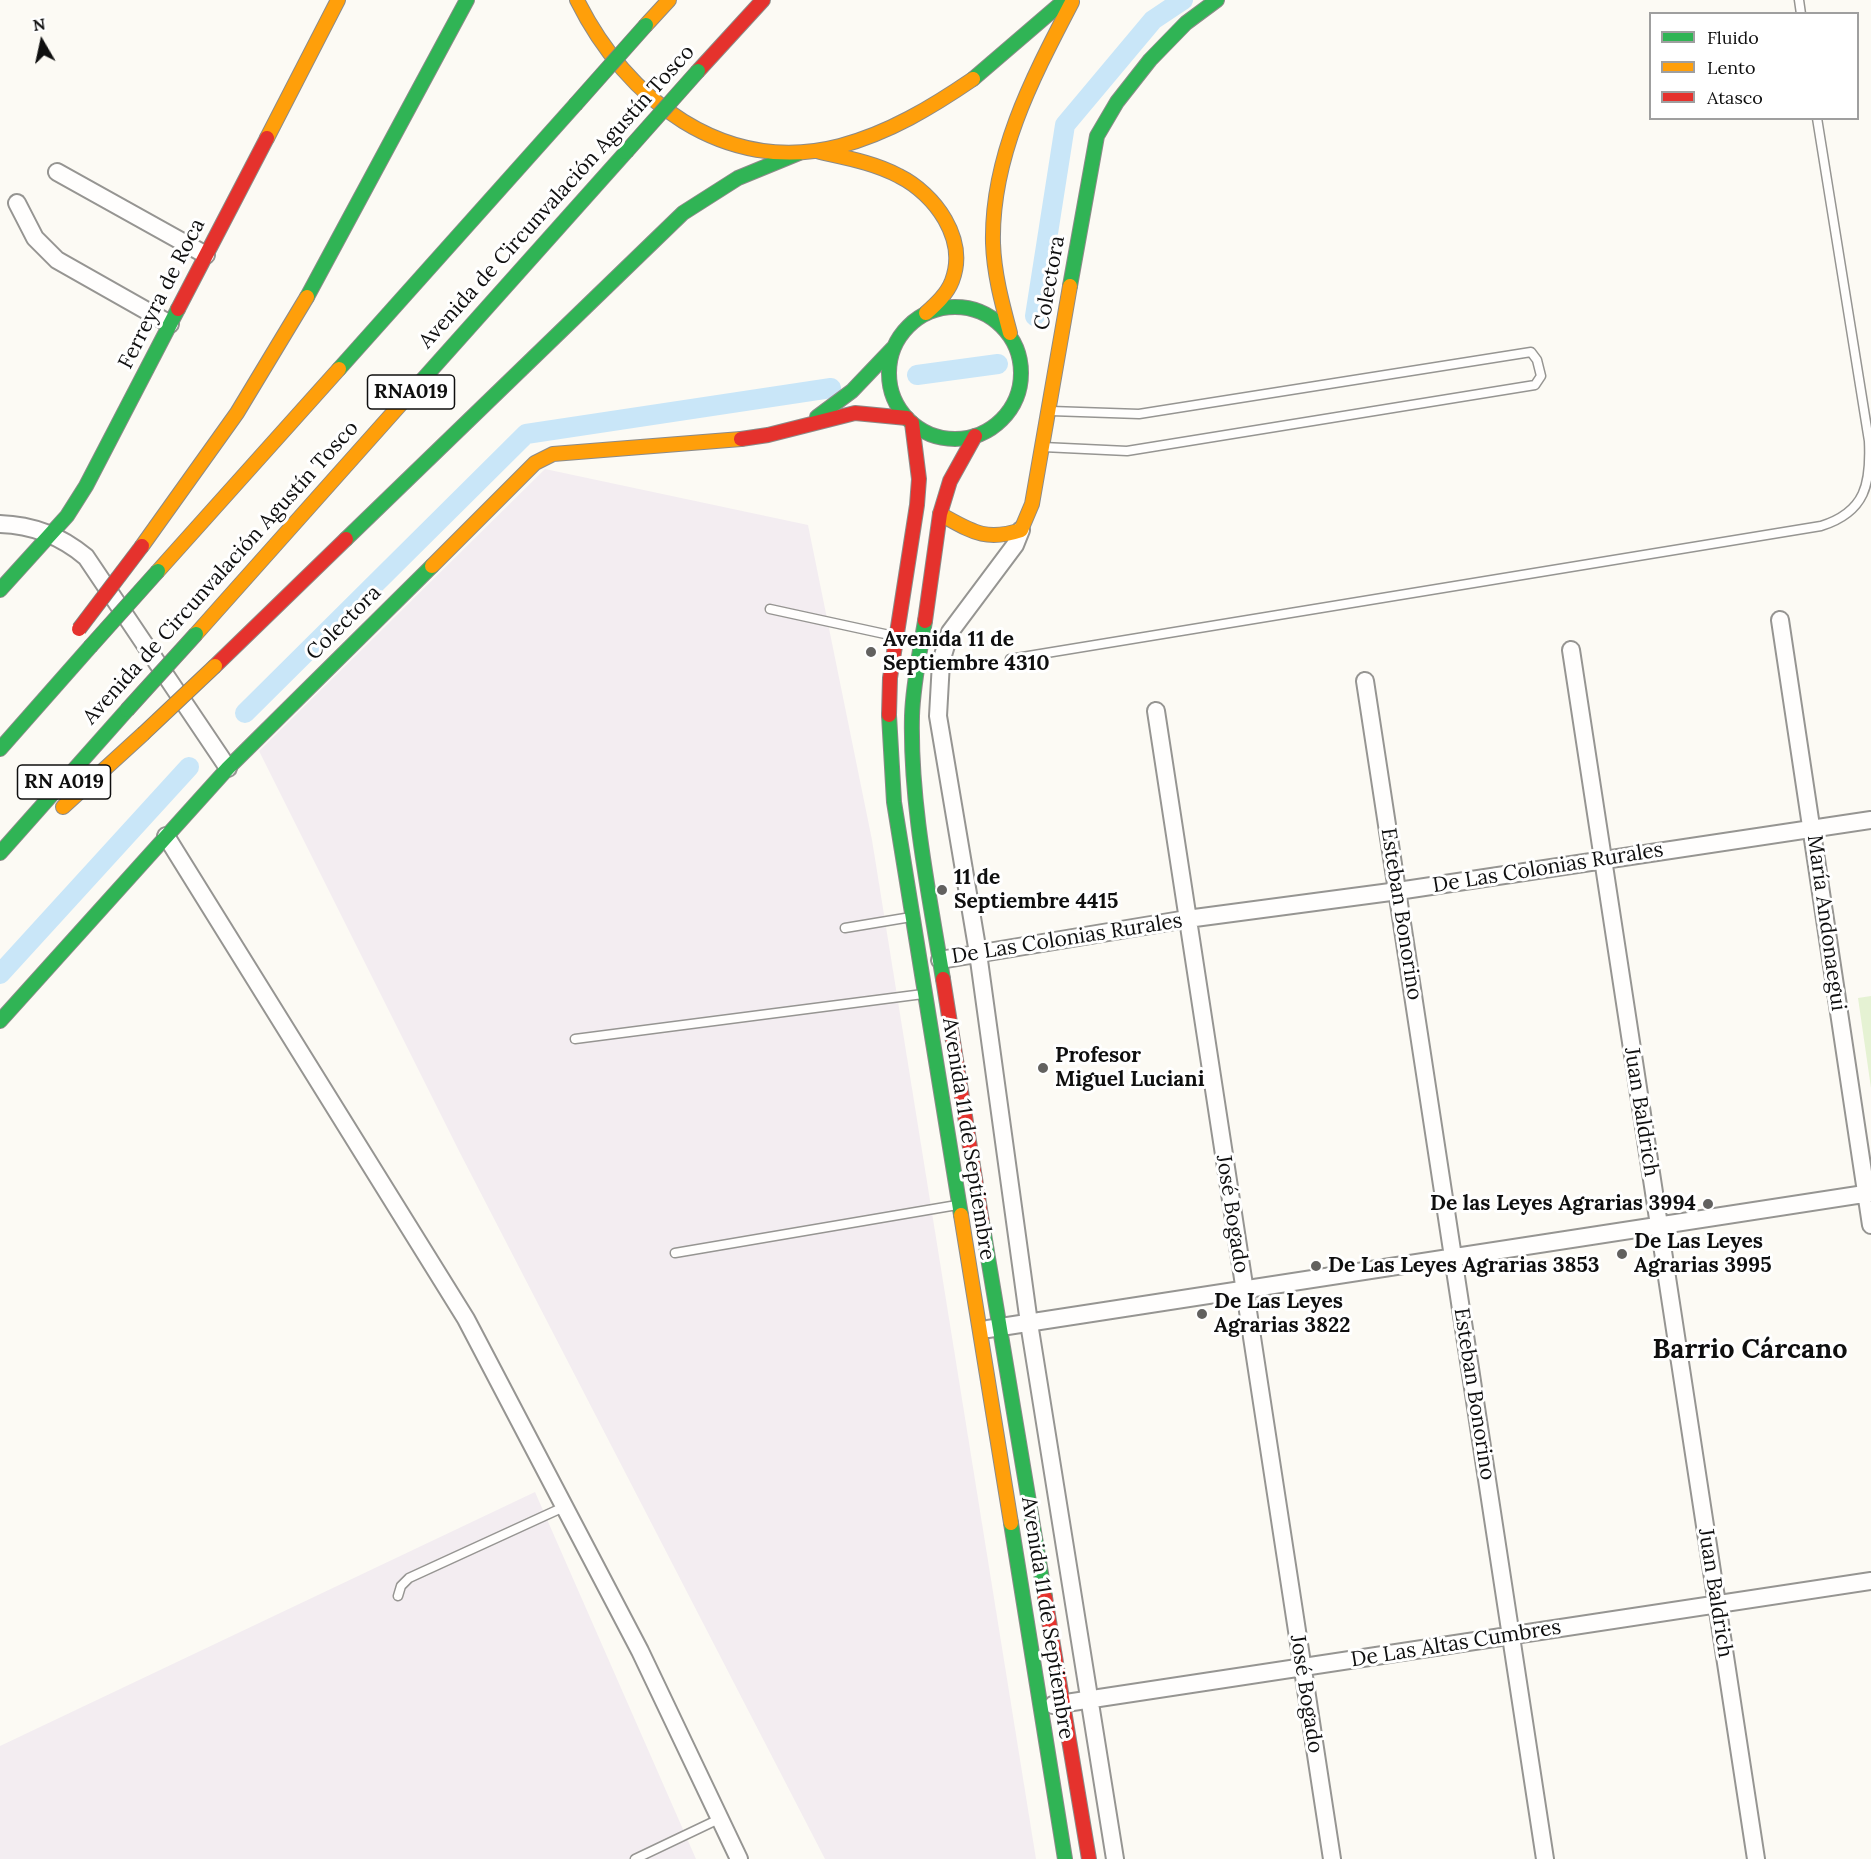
<!DOCTYPE html>
<html>
<head>
<meta charset="utf-8">
<style>
	body { margin:0 }
	#map { position:relative; width:1871px; height:1859px; overflow:hidden; background:#fcfaf4; font-family:Lora,serif }
	canvas { display:block }
	.legend { position:absolute; left:1649px; top:12px; width:210px; height:108px; box-sizing:border-box; background:#fff; border:2px solid #9f9f9f; margin:0; padding:8px 10px; list-style:none; font-size:18px; color:#0f0f0f }
	.legend li { display:flex; align-items:center; gap:12px; height:30px }
	.legend b { width:30px; border:2px solid #9f9f9f }
	.north { position:absolute; left:12px; top:12px; width:60px; height:60px; -webkit-text-stroke:4px #fff; paint-order:stroke; rotate:351deg; font-size:16px; font-weight:700; line-height:24px; text-align:center; color:#0f0f0f }
	.north::after { content:''; display:block; margin:auto; width:21px; height:27px; background:#0f0f0f; clip-path:polygon(50% 0,100% 100%,50% 72%,0 100%) }
</style>
</head>
<body>
<div id="map">
<canvas width="1871" height="1859"></canvas>
<ul class="legend">
<li><b style="height:8px;background:#30b455"></b>Fluido</li>
<li><b style="height:8px;background:#ff9f0a"></b>Lento</li>
<li><b style="height:8px;background:#e5322d"></b>Atasco</li>
</ul>
<div class="north">N</div>
</div>
<script>
const c = document.querySelector('canvas').getContext('2d');
c.lineJoin = 'round';
function paint(path, color) {
  c.fillStyle = color;
  c.fill(path, 'evenodd');
}
function strokePath(path, color, width, dash) {
  c.strokeStyle = color;
  c.lineWidth = width;
  c.lineCap = dash ? 'butt' : 'round';
  c.setLineDash(dash || []);
  c.stroke(path);
}
function write(font, color, halo, rows, align = 'center') {
  c.font = font + ' Lora,serif';
  c.lineWidth = 6;
  c.setLineDash([]);
  c.textBaseline = 'middle';
  c.strokeStyle = halo;
  c.fillStyle = color;
  for (const [text, x, y, turn = 0] of rows) {
    c.save();
    c.translate(x, y);
    c.rotate((+turn || 0) * Math.PI / 180);
    c.textAlign = isNaN(turn) ? turn : align;
    if (halo) c.strokeText(text, 0, 0);
    c.fillText(text, 0, 0);
    c.restore();
  }
}
paint(new Path2D(`
	M545 469 808 525 872 840 1036 1859H825L459 1151 259 751Z
	M535 1492 696 1859H0V1746Z`), '#f3edf1');
paint(new Path2D(`
	M1871 996V1088L1858 998Z`), '#e5f2d3');
strokePath(new Path2D(`
	M1035 316 1065 125 1153 20 1183 0
	M917 375 998 364
	M245 713 526 434 831 388
	M0 974 189 767`), '#c9e6f8', 20);
const lane = new Path2D(`
	M1799 0 1801 14
	M1043 447 1127 451 1535 385 1541 376 1537 360 1531 352 1139 414 1051 411
	M770 609 894 636
	M1010 659 1821 526C1866 512 1871 483 1869 441L1817 118
	M845 928 911 917
	M575 1039 923 994
	M675 1253 957 1205
	M398 1596 401 1586 409 1578 566 1506
	M635 1859 719 1819`);
const street = new Path2D(`
	M57 172 206 255
	M17 203 35 238 57 260 170 324
	M0 524C33 525 61 536 86 557L228 768
	M1021 530 1015 545 950 632 941 662 938 716 978 953 1029 1323 1115 1859
	M1780 620 1871 1225
	M1571 650 1756 1859
	M1365 681 1545 1859
	M1156 711 1332 1859
	M166 836 466 1319 640 1651 739 1859
	M940 960 1187 919 1398 891 1871 820
	M988 1329 1871 1193
	M1053 1705 1871 1581`);
const fast = new Path2D(`
	M973 79 1065 0
	M1070 286 1097 136 1117 102 1150 60 1186 23 1217 0
	M307 297 467 0
	M889 373a66 66 0 1 1 132 0a66 66 0 1 1-132 0Z
	M339 369 575 105
	M408 396 626 152
	M817 417 852 391 893 348
	M346 539 683 213 738 178 799 153
	M0 590 67 516 86 486 178 309
	M925 621C920 652 913 684 912 716 910 804 929 893 943 979
	M889 715 894 802 961 1215
	M0 749 90 647
	M0 853 127 710
	M0 1021 228 768 432 566
	M982 1222 1045 1597
	M1011 1523 1065 1859`);
const slow = new Path2D(`
	M577 0C626 99 724 176 840 146 889 133 932 107 973 79
	M646 25 669 0
	M267 138 338 0
	M820 152C847 158 875 163 899 176 935 194 968 239 952 281 947 294 936 304 926 313
	M1010 333C1002 303 994 274 993 243 991 156 1033 77 1072 2
	M940 514C971 531 985 542 1021 530L1032 504 1070 286
	M142 546 237 413 307 297
	M432 566 535 463 553 454 741 439
	M158 571 339 369
	M196 634 408 396
	M63 807 143 734
	M961 1215 1011 1523`);
const jam = new Path2D(`
	M698 71 763 0
	M178 309 267 138
	M741 439 768 435 855 413 907 418
	M925 621 940 514 950 481 975 436
	M215 666 346 539
	M889 715 890 678 917 505 919 479 912 423
	M943 979 982 1222
	M1045 1597 1089 1859`);
strokePath(lane, '#969592', 11);
strokePath(street, '#969592', 20);
strokePath(fast, '#8c8b89', 16);
strokePath(slow, '#8c8b89', 16);
strokePath(jam, '#8c8b89', 16);
strokePath(lane, '#fffefd', 8);
strokePath(street, '#fffefd', 16);
strokePath(fast, '#30b455', 14);
strokePath(slow, '#ff9f0a', 14);
strokePath(jam, '#e5322d', 14);
const fastBridge = new Path2D(`
	M575 105 646 25
	M626 152 698 71
	M90 647 158 571
	M127 710 196 634`);
const slowBridge = new Path2D(`
	M143 734 215 666`);
const jamBridge = new Path2D(`
	M79 629 142 546`);
strokePath(fastBridge, '#83827f', 16, []);
strokePath(slowBridge, '#83827f', 16, []);
strokePath(jamBridge, '#83827f', 16, []);
strokePath(fastBridge, '#30b455', 14);
strokePath(slowBridge, '#ff9f0a', 14);
strokePath(jamBridge, '#e5322d', 14);
for (const [x, y, r, color] of [
	[871,652,6,"#62615f"],
	[942,890,6,"#62615f"],
	[1043,1068,6,"#62615f"],
	[1708,1204,6,"#62615f"],
	[1622,1254,6,"#62615f"],
	[1316,1266,6,"#62615f"],
	[1202,1314,6,"#62615f"]
]) {
  const dot = new Path2D();
  dot.arc(x, y, r, 0, 2 * Math.PI);
  c.fillStyle = color;
  c.fill(dot);
  strokePath(dot, '#fff', 2);
}
for (const [x, y, w] of [
	[411,392,87],
	[64,782,93]
]) {
  const box = new Path2D();
  box.roundRect(x - w / 2, y - 17, w, 34, 4.5);
  c.fillStyle = '#fff';
  c.fill(box);
  strokePath(box, '#0f0f0f', 1.5);
}
write('bold 20px', '#0f0f0f', null, [
	["RNA019",411,392],
	["RN A019",64,782]
]);
write('21px', '#0f0f0f', '#fff', [
	["Avenida de Circunvalación Agustín Tosco",557,197,-48],
	["Colectora",1050,283,-80],
	["Ferreyra de Roca",162,294,-63],
	["Avenida de Circunvalación Agustín Tosco",221,573,-48],
	["Colectora",344,623,-45],
	["De Las Colonias Rurales",1548,868,-9],
	["Esteban Bonorino",1401,914,81],
	["María Andonaegui",1826,923,82],
	["De Las Colonias Rurales",1067,939,-9],
	["Juan Baldrich",1641,1112,81],
	["Avenida 11 de Septiembre",968,1139,81],
	["José Bogado",1232,1214,81],
	["Esteban Bonorino",1474,1394,81],
	["Juan Baldrich",1715,1593,81],
	["Avenida 11 de Septiembre",1047,1618,81],
	["De Las Altas Cumbres",1456,1644,-9],
	["José Bogado",1306,1694,81]
]);
write('bold 21px', '#0f0f0f', '#fff', [
	["Avenida 11 de",883,640],
	["Septiembre 4310",883,664],
	["11 de",954,878],
	["Septiembre 4415",954,902],
	["Profesor",1055,1056],
	["Miguel Luciani",1055,1080],
	["De las Leyes Agrarias 3994",1696,1204,"right"],
	["De Las Leyes",1634,1242],
	["Agrarias 3995",1634,1266],
	["De Las Leyes Agrarias 3853",1328,1266],
	["De Las Leyes",1214,1302],
	["Agrarias 3822",1214,1326]
], 'left');
write('bold 27px', '#0f0f0f', '#fff', [
	["Barrio Cárcano",1750,1350]
]);
</script>
</body>
</html>
